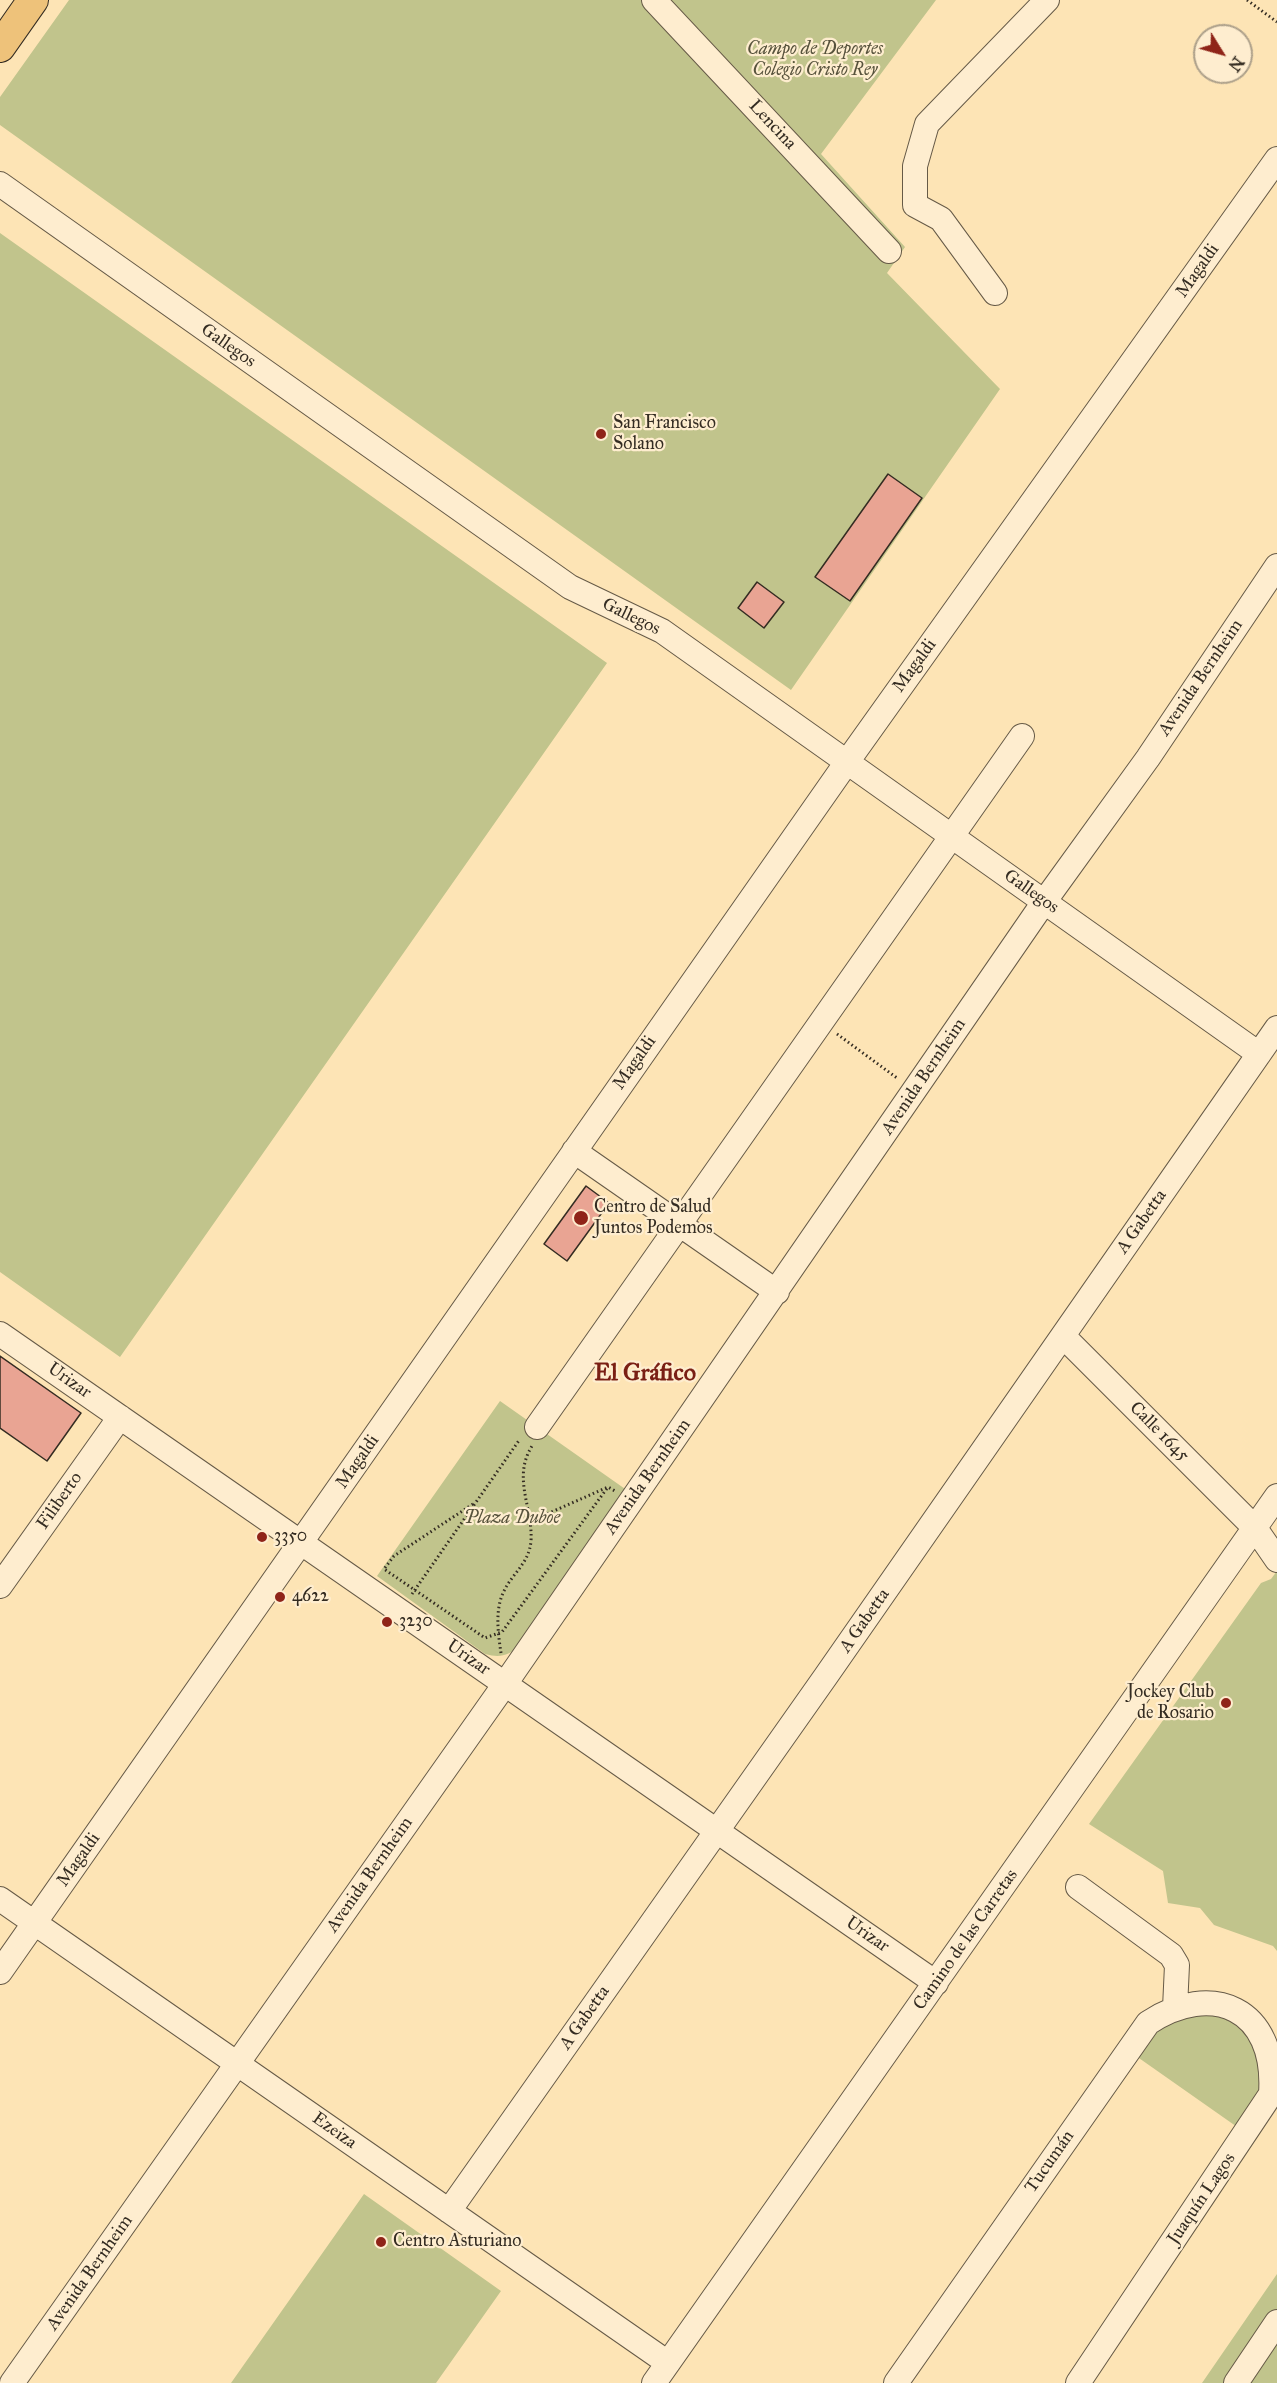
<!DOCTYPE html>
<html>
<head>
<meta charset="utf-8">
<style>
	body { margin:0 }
	#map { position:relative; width:1277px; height:2383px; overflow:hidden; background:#fde4b5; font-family:"IM FELL Great Primer",serif }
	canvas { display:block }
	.north { position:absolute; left:1193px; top:24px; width:60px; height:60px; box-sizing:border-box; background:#feedcf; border:2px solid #ada08a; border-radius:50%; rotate:127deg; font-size:16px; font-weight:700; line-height:24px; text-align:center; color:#342c22 }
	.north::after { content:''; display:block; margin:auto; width:21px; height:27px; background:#8f2418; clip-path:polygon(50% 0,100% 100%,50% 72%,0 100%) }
</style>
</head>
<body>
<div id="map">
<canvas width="1277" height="2383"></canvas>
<div class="north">N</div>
</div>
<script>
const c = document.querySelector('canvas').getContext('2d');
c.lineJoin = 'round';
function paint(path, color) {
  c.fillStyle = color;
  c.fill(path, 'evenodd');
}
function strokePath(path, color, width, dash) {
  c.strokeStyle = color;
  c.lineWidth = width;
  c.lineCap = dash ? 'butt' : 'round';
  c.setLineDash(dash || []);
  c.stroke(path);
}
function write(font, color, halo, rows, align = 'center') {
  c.font = font + ' "IM FELL Great Primer",serif';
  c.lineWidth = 4.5;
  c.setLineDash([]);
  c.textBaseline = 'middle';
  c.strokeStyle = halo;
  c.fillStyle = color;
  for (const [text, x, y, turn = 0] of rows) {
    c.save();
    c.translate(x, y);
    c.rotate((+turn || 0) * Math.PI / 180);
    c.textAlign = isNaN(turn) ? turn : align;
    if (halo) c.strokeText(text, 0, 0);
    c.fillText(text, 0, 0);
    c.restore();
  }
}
paint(new Path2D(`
	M69 0H936L821 154 905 247 887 273 1000 389 791 690 0 125V97Z
	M0 233 607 663 120 1357 0 1272Z
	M500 1401 628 1491 519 1646C508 1656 500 1658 485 1654L377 1576Z
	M1277 1571V1951L1273 1946 1214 1925 1200 1908 1168 1903 1163 1871 1089 1824 1261 1583 1271 1579Z
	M1214 2014C1257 2032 1254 2045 1263 2087L1240 2129 1136 2056C1162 2015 1169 2020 1214 2014Z
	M364 2194 501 2291 436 2383H231Z
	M1277 2274V2383H1202Z`), '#c1c48c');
const building = new Path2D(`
	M888 474 922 498 850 601 815 577Z
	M757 582 784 602 764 628 738 608Z
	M586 1186 609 1203 567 1261 544 1244Z
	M0 1356 81 1413 47 1461 0 1428Z`);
paint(building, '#e9a493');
strokePath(building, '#342c22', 1.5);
const minor = new Path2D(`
	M654 0 889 251
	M0 184 570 587 662 631 1259 1054
	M995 293 941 219 915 205V166L927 124 1047 0
	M574 1151 777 1292
	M0 1334 936 1983
	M1063 1336 1255 1528 1277 1560
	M537 1427 1022 736
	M0 1586 120 1417
	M1078 1887 1171 1955 1177 1965 1175 2008
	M0 1899 668 2363
	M0 1972 847 762 1277 159
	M449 2211 826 1676 1277 1028
	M12 2383 505 1684 1044 902 1148 758 1277 566
	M654 2383 1277 1496
	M896 2383 1148 2023C1211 1981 1277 2007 1271 2094L1078 2383
	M1236 2383 1277 2322`);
const major = new Path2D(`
	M0 47 33 0`);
strokePath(minor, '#665a47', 26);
strokePath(major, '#342c22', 32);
strokePath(new Path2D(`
	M1247 0 1277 22
	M837 1034 897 1078
	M473 1504 394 1556 384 1569 485 1638 502 1632 608 1487
	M531 1521 608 1487 615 1491
	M412 1594 520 1439
	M501 1653C498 1633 495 1611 503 1593 512 1573 529 1564 531 1541 533 1507 512 1478 532 1446`), '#342c22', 3, [1.5, 3]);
strokePath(minor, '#feedcf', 24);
strokePath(major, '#eec27a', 30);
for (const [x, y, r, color] of [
	[601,434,6,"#8f2418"],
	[581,1218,8,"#8f2418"],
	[262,1537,6,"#8f2418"],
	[280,1597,6,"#8f2418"],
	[387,1622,6,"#8f2418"],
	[1226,1703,6,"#8f2418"],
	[381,2242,6,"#8f2418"]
]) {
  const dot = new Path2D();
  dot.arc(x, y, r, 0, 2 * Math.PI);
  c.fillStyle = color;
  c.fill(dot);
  strokePath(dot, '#feedcf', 2);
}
write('italic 18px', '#57523c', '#feedcf', [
	["Campo de Deportes",815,50],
	["Colegio Cristo Rey",815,71],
	["Plaza Duboe",512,1519]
]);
write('18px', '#342c22', '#feedcf', [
	["Lencina",772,125,47],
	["Magaldi",1198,271,-55],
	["Gallegos",228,346,35],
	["Gallegos",631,617,26],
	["Magaldi",915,666,-54],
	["Avenida Bernheim",1201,678,-56],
	["Gallegos",1031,892,35],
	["Magaldi",635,1063,-55],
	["Avenida Bernheim",924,1077,-56],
	["A Gabetta",1142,1222,-55],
	["Urizar",69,1381,35],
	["Calle 1645",1159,1432,45],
	["Magaldi",358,1462,-55],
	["Avenida Bernheim",648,1477,-55],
	["Filiberto",60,1501,-55],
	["A Gabetta",865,1621,-55],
	["Urizar",468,1658,35],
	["Magaldi",79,1860,-55],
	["Avenida Bernheim",370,1875,-55],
	["Urizar",867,1935,35],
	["Camino de las Carretas",966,1940,-55],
	["A Gabetta",585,2018,-55],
	["Ezeiza",334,2131,35],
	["Tucumán",1050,2162,-55],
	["Juaquín Lagos",1202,2199,-56],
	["Avenida Bernheim",90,2273,-55]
]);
write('18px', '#342c22', '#feedcf', [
	["San Francisco",613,424],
	["Solano",613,445],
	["Centro de Salud",594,1208],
	["Juntos Podemos",594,1229],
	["3350",274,1537],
	["4622",292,1597],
	["3230",399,1622],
	["Jockey Club",1214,1693,"right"],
	["de Rosario",1214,1714,"right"],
	["Centro Asturiano",393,2242]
], 'left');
write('bold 24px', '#7a1f14', '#feedcf', [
	["El Gráfico",645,1374]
]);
</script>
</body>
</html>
